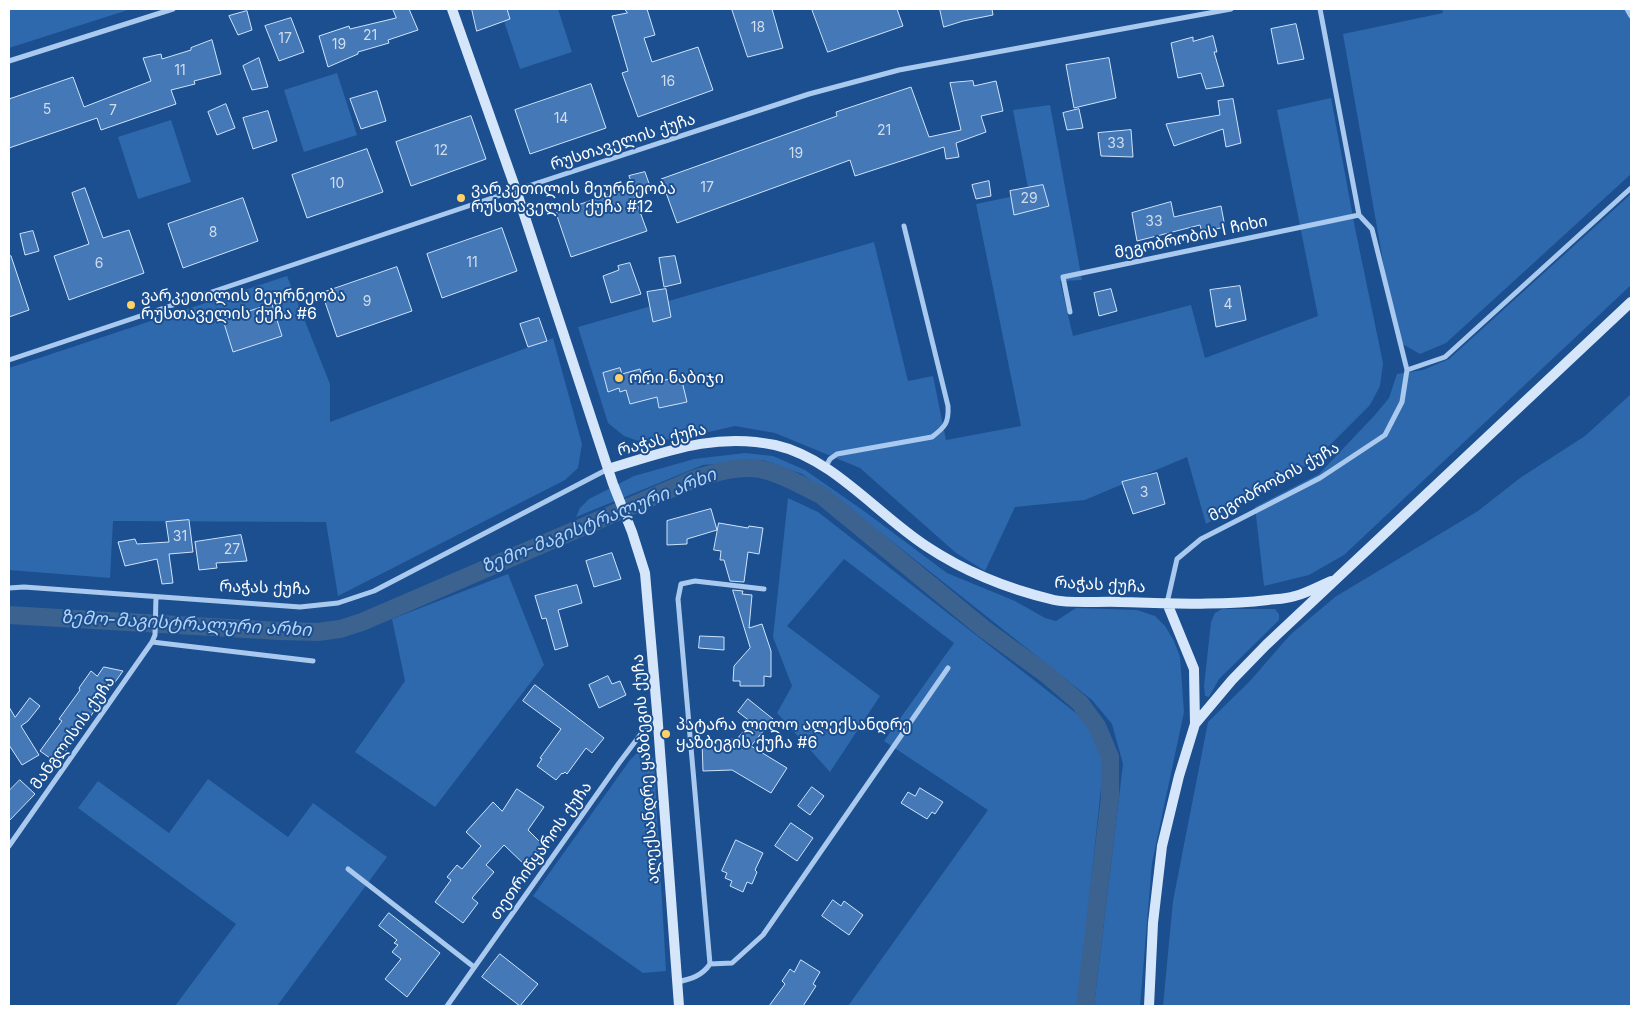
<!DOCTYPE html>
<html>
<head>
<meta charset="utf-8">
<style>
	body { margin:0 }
	#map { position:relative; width:1640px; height:1015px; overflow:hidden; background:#1b4f8f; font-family:Inter,sans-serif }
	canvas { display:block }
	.frame { position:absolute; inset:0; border:10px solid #fff; pointer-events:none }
</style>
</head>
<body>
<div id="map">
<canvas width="1640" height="1015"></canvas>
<div class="frame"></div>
</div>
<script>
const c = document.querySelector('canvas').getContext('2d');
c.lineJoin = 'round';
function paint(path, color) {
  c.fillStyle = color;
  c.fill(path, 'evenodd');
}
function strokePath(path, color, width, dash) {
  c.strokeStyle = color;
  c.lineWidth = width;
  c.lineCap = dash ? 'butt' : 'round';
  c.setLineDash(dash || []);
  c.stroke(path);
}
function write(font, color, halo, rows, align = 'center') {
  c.font = font + ' Inter,"Noto Sans Georgian",sans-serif';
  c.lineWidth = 4;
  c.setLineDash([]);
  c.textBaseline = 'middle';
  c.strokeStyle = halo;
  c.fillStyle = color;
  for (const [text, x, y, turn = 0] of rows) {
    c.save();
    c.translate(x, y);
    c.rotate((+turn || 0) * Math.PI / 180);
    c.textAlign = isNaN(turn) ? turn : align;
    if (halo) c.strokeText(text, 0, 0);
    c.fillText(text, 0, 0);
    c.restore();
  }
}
paint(new Path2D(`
	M9 9H131L9 48Z
	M500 9H558L572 52 520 69Z
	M1442 9H1631V174L1446 343 1420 354 1397 341 1343 34 1443 13Z
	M337 73 357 135 304 152 284 90Z
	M1331 98 1355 228 1383 363 1380 386 1370 405 1315 460 1206 524 1187 457 1085 500 1015 507 985 571 956 553 860 468 775 433 735 426 682 438 641 442 624 436 608 423 578 327 874 242 908 381 933 376 946 440 1021 426 976 204 1029 193 1013 110 1050 105 1082 280 1060 281 1073 336 1191 305 1205 358 1318 316 1277 110Z
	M171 120 191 182 138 199 118 137Z
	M1631 194V285L1344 555 1309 575 1264 586 1255 507 1319 474 1374 416 1389 398 1397 374 1423 370 1449 359Z
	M287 276 330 384V422L553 338 582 444 578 468 565 480 338 596 326 522 113 521 110 578 9 570V368Z
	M1631 394V1006H1163L1173 901 1208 722 1250 681 1290 635 1335 597 1478 511 1520 478 1585 436Z
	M745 453 773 456 805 470 864 511 947 573 1015 601 1045 618 1056 621 1076 608 1137 610 1155 616 1165 626 1174 641 1180 657 1184 712 1152 863 1140 1006H1094L1123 764 1112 724 1092 700 894 543 802 474 763 460 703 465 576 517 580 508 589 499 634 476 694 459Z
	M788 498 818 512 1085 720 1101 752 1103 769 1078 1006H848L988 810 884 741 954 643 844 559 787 626 880 696 830 772 777 713 792 686 773 637Z
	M508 574 544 665 435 807 355 752 405 681 392 619Z
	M1222 609H1275L1279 614V620L1219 679 1209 697 1205 696 1204 686 1211 622 1215 613Z
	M639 751H646L651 754 654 762 666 971 643 973 533 896 630 760Z
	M208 779 288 837 313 803 387 857 277 1006H175L236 924 78 808 98 781 169 833Z`), '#2e69ad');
strokePath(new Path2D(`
	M9 615 279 631 318 632 340 629 362 622 694 479C714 473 739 465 760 469 781 473 802 486 821 495L984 629 1046 674 1080 703 1097 726 1110 757V797L1085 1006`), '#3c6290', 18);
const building = new Path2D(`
	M393 9H409L418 30 388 40 389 43 358 52V54L328 67 319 36 349 26 350 29 396 18Z
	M472 9H507L510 19 477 31Z
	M625 9H647L655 35 644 38 652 62 698 47 713 90 638 117 622 73 628 71 612 16 627 13Z
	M732 9H772L783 48 748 57Z
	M812 9H897L903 26 828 52Z
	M940 9H992L993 15 963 21 944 27Z
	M247 11 252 30 238 35 229 16Z
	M291 18 304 52 279 61 265 26Z
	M1296 24 1304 59 1278 64 1271 29Z
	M1213 36 1217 52H1214L1224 86 1206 89 1201 73 1178 78 1171 43 1193 37V41Z
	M212 40 221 74 194 81 195 84 171 90 176 104 101 130 97 118 9 148V99L73 77 84 107 151 81 143 58 161 54 162 59 191 50V48Z
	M259 58 268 87 252 90 243 66Z
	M1109 58 1116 98 1074 108 1066 65Z
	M973 81 974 86 996 81 1003 111 981 116 986 132 956 143 959 157 946 159 944 147 855 176 850 160 677 223 661 179 837 116 836 112 911 87 929 137 961 130 950 83Z
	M591 84 606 128 530 154 515 110Z
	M377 91 386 121 361 129 350 99Z
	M1233 99 1241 143 1226 147 1223 129 1174 146 1166 124 1220 115 1218 101Z
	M226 104 235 128 217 135 208 112Z
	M1079 109 1083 128 1067 130 1063 113Z
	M268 111 277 141 253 149 243 118Z
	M471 116 486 159 411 186 396 142Z
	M1131 130 1133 157 1101 156 1098 133Z
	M367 149 383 192 307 218 292 175Z
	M645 172 651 189 636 194 629 176Z
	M989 181 991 196 976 199 972 185Z
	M1043 185 1049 206 1014 215 1010 191Z
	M631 187 647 231 571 257 556 213Z
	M85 188 103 238 129 230 144 273 69 300 54 256 89 244 72 193Z
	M243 198 258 241 183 268 168 224Z
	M1171 202 1174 217 1221 206 1225 227 1202 232 1200 225 1137 241 1132 213Z
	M502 228 517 271 442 298 427 254Z
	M33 231 39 251 25 255 20 234Z
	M11 256 29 310 9 317V257Z
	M675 256 681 283 664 287 659 258Z
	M630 263 641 294 611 303 603 276 619 270 618 266Z
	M397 267 412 311 337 337 322 293Z
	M1240 286 1246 320 1216 327 1210 290Z
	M666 289 671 317 653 322 647 292Z
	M1111 289 1117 311 1099 316 1094 293Z
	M272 304 282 336 233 352 223 320Z
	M539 318 547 341 528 347 520 324Z
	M620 368 622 374 640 369 644 384 681 377 687 402 659 408 657 397 630 404 626 390 620 392 619 388 608 392 603 373Z
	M1157 473 1165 504 1133 514 1122 482Z
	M711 509 717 530 687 539V544L667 545V521Z
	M189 520 193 552 169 554 173 583 162 584 157 559 125 566 118 542 135 539 137 544 169 542 166 522Z
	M719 523 748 528 749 526 763 528 759 554 748 552 744 582 730 581 724 560H720L721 551 714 550Z
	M241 535 247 561 216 563 217 568 199 570 195 542Z
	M612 553 621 579 594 587 586 561Z
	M577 585 582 603 558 610 568 646 555 650 546 618 542 619 535 596Z
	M733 590 743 591 742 594 752 595 749 628 762 624 771 651V677L764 676V686H740V681H733L734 666 750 648Z
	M700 636 724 637V650L699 648Z
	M104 667 123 671 57 763 40 751 62 721 59 719 80 690 79 688 91 671 97 676Z
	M608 676 612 684 620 681 626 695 599 708 589 685Z
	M535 685 604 738 592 753 586 748 567 774 565 772 563 774 562 773 556 780 537 766 542 759 540 758 561 729 523 701Z
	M30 698 40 706 28 721 21 726 39 755 22 765 9 745V707L15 717Z
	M748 699 773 719 751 746 787 768 771 793 732 770 703 771 702 741 737 739 751 722 738 712Z
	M20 780 35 794 9 821V791Z
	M812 787 824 796 810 815 798 806Z
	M920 788 943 802 935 814 932 812 927 819 901 803 908 792 915 796Z
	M517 789 544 807 528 830 546 848 527 867 504 845 486 865 494 872 472 898 478 903 463 923 435 902 451 880 447 877 457 865 462 869 481 846 466 832 493 802 502 811Z
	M791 823 813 838 797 861 775 846Z
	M736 840 763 853 755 870 757 872 752 884 747 882 743 892 730 886 732 881 725 878 727 873 722 871Z
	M833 900 841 906 844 901 863 915 849 935 822 916Z
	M389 913 440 953 407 997 385 979 401 959 392 952 398 945 394 943 397 940 379 926Z
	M500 954 538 984 520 1006 482 977Z
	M801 960 820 972 813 984 816 986 803 1006H769L785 984 782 981 790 969 794 972Z`);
paint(building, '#4478b7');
strokePath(building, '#cfe3fa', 1);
strokePath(new Path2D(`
	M1627 9 1631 16
	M9 61 173 9
	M1070 312 1063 277 1359 215
	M9 360 516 190 809 94 899 70 1231 9
	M1407 370 1445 357 1631 188
	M825 468 830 459 837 454 932 437C945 427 949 423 948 406L904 226
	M9 588 24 587 300 607 338 603 374 591 608 469
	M1167 603 1177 559 1201 539 1320 478 1385 435 1402 402 1407 370 1372 229 1359 215 1320 9
	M152 642 313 661
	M9 846 152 642 155 635 156 597
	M348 869 474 967
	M710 964 732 963 763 935 948 668
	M677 982C691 979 702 976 710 964L678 599 681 584 695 581 764 589
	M447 1006 619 763 656 714`), '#a9c9ee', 5);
strokePath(new Path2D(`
	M452 9 516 190 613 484 632 532 645 573 657 711 679 1006
	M608 469C665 452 715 432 775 445 833 458 878 515 926 546 965 572 1008 589 1054 600 1072 604 1101 601 1120 602 1169 603 1219 606 1268 600 1276 599 1286 599 1295 596 1307 593 1319 586 1331 581
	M1167 603 1194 669 1195 724
	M1149 1006 1153 923 1162 846 1179 776 1195 724 1232 680 1266 645 1631 302`), '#d6e6fa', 10);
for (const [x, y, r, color] of [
	[461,198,5,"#ffd166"],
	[131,305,5,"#ffd166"],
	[619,378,5,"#ffd166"],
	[666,734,5,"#ffd166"]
]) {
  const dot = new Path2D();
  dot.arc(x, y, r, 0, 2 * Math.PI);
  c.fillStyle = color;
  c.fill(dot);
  strokePath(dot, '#1b4f8f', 2);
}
write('14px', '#d0dded', null, [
	["18",758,28],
	["21",370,36],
	["17",285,39],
	["19",339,45],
	["11",180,71],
	["16",668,82],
	["5",47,110],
	["7",113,111],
	["14",561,119],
	["21",884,131],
	["33",1116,144],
	["12",441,151],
	["19",796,154],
	["10",337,184],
	["17",707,188],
	["29",1029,199],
	["33",1154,222],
	["8",213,233],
	["11",472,263],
	["6",99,264],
	["9",367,302],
	["4",1228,305],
	["3",1144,493],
	["31",180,537],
	["27",232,550]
]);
write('16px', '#fff', '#1b4f8f', [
	["რუსთაველის ქუჩა",623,142,-18],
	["მეგობრობის I ჩიხი",1191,237,-12],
	["რაჭას ქუჩა",662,440,-14],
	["მეგობრობის ქუჩა",1274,482,-29],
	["რაჭას ქუჩა",1100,585,3],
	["რაჭას ქუჩა",265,588,2],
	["მანგლისის ქუჩა",73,733,-55],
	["ალექსანდრე ყაზბეგის ქუჩა",646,769,-94],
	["თეთრიწყაროს ქუჩა",541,851,-55]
]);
write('16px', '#fff', '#1b4f8f', [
	["ვარკეთილის მეურნეობა",471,189],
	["რუსთაველის ქუჩა #12",471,207],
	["ვარკეთილის მეურნეობა",141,296],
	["რუსთაველის ქუჩა #6",141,314],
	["ორი ნაბიჯი",629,378],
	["პატარა ლილო ალექსანდრე",676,725],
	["ყაზბეგის ქუჩა #6",676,743]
], 'left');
write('italic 18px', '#b5d3f5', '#1b4f8f', [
	["ზემო-მაგისტრალური არხი",599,521,-22],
	["ზემო-მაგისტრალური არხი",186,624,3]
]);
</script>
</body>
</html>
